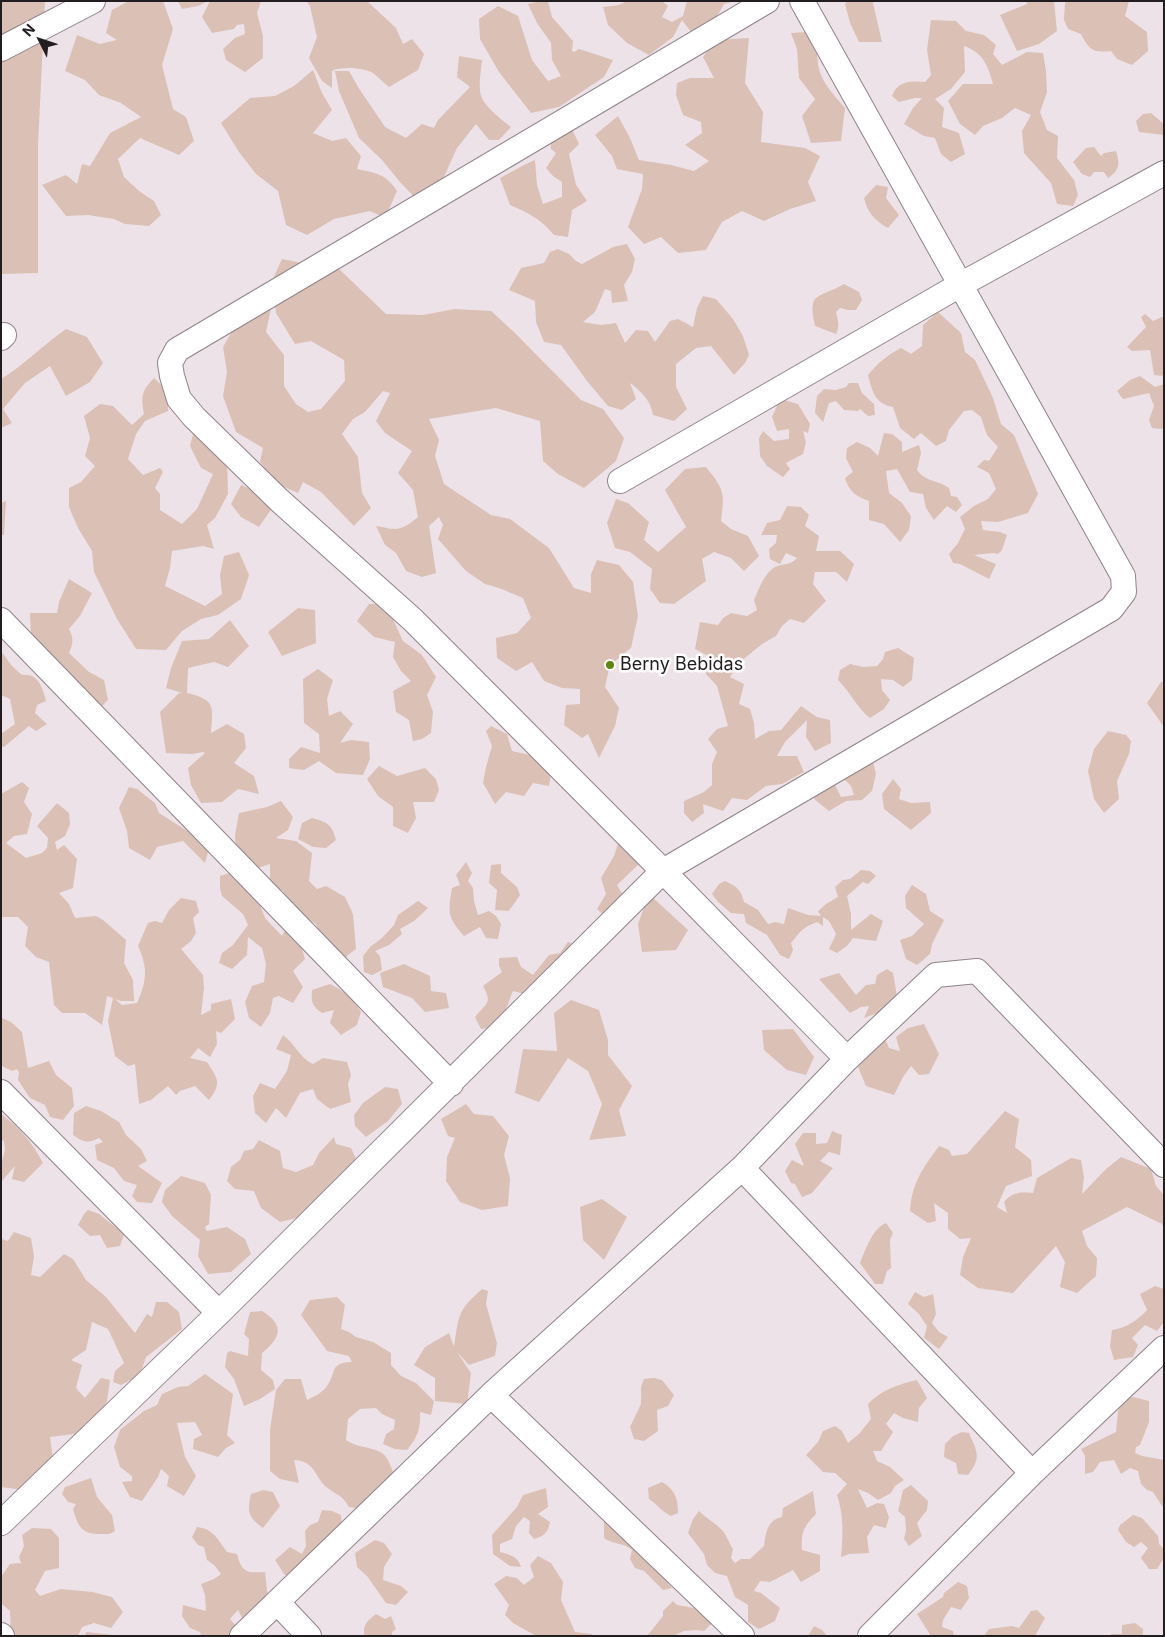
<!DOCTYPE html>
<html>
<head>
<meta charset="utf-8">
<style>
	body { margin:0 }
	#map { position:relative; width:1165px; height:1637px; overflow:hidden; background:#ede2e8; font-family:Inter,sans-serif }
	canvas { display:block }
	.frame { position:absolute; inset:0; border:2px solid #211d20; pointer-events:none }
	.north { position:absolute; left:15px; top:15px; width:50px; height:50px; -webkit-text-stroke:4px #fff; paint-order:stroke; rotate:311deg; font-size:14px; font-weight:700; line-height:20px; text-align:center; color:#211d20 }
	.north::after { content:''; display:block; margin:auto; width:18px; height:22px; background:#211d20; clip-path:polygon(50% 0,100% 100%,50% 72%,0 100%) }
</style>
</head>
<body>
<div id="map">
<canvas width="1165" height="1637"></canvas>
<div class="frame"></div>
<div class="north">N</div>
</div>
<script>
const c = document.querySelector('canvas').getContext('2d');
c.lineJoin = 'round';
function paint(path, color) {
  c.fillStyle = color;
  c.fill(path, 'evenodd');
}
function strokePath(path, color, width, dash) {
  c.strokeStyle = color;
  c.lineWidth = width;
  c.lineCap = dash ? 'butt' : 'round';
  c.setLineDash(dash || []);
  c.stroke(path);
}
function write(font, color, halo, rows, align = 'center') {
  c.font = font + ' Inter,sans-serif';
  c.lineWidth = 5;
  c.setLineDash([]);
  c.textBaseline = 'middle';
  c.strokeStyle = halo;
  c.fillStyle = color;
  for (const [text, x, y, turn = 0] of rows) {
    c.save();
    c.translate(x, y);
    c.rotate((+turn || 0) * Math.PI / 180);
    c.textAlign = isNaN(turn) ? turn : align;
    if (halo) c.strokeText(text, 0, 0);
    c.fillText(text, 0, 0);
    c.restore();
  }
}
paint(new Path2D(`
	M1 1H45L38 145V273L1 274Z
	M129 1H163L173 29 162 65 173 109 186 117 194 141 179 155 140 138 118 159 124 177 139 191 154 201 161 215 149 226 125 224 114 219 88 215 66 216 42 185 66 175 77 184 82 164 90 166 110 133 141 117 121 103 99 95 85 80 65 71 77 35 100 44 117 40 106 33 112 10Z
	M178 1H208L198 6 182 9Z
	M210 1H261L257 13 263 36V58L245 72 226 60 223 49 235 38 245 34 244 24 237 25 234 29 212 33 202 17Z
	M306 1H367L396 28 403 44 412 39 424 54 418 70 389 87C384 83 378 77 373 73 363 68 342 66 332 71V88L322 81 309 58 317 37 310 6Z
	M541 1H548L552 17 573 41 572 51 574 52 579 49 613 60 604 77 559 107 531 113 499 72 480 39 479 19 498 6 518 16 532 60 548 81 561 76 552 60 551 43 537 23 528 4Z
	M627 1H662L668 6 662 17 672 22 683 16 687 1H735L724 4 714 22 691 32 682 20 673 37 649 55 627 43 608 25 603 7 619 5Z
	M847 1H874L873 3 882 42H859L850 23 845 4Z
	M1026 1H1054L1057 31 1039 44 1017 51 1000 15 1027 4Z
	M1068 1H1129L1125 16 1147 32 1148 51 1132 65 1117 59 1111 51C1093 53 1089 50 1081 34L1068 29 1064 20 1065 3Z
	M931 20 956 21 966 31 984 35 996 45 993 54 1002 65 1027 52 1043 53 1046 71 1047 92 1040 112 1047 130 1058 136 1057 158 1074 180 1078 195 1073 206 1057 204 1051 183 1024 153 1022 131 1031 115 1015 108 1002 118 983 126 975 135 960 124 948 101 963 84H993C988 65 983 53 964 46L965 72 951 89 935 99 944 108 942 127 959 133 965 154 951 162 941 154 935 138 924 136 904 124 913 108 922 98H915L899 102 892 96C898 80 911 81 925 82L931 75 927 50Z
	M806 32 817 39C816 76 822 81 845 108L841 141 811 143 802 116 815 99 799 78 797 49 791 33Z
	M749 38 745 83 763 112 761 142 805 148 820 156 808 182 816 201 790 209 764 221 742 211 722 222 706 250 678 253 661 237 644 244 628 227 642 189 643 174 617 169 612 156 595 135 618 116 630 138 639 160 671 165 694 171 709 161 685 145 702 133 701 122 683 115 676 95 677 83 690 78H714L703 57 716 40Z
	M459 56 482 60C481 71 478 86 481 96 485 107 502 120 511 127L499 140H489L476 124 457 148 438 190 419 202 400 182 382 160 359 138 339 91 335 71H349L358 87 385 127 406 138 422 124 434 128 438 120 470 87 457 77Z
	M313 70 322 93 332 110 313 133 332 141 346 138 361 156 357 169C376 173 386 174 397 191L385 218 370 211 334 219 307 235 286 225 278 191 256 174 239 152 221 123 250 98 275 96 294 86Z
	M1151 113 1164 124V135L1139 132 1136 121 1143 114Z
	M572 129 579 144 569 154 576 185 587 201 572 210 568 237 554 235C542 220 527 212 510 205L500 178 524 165 535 160 537 185 543 204 562 197V182L553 176 546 168 556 153 551 149 550 133Z
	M1094 147 1101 156 1104 153 1116 151C1120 164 1120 170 1108 178L1104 172H1094L1090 177 1082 174 1073 162 1086 148Z
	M876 185 888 187 886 198 899 215 888 228C875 221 867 212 864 198Z
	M627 244 635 259 632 272 624 285 628 301 612 303 611 291 605 289 595 312 583 322 601 325 616 323 625 343 636 330 648 331 655 342 670 321 678 319 693 327 697 308 703 296 716 299 733 319 743 336 749 355 745 363 734 375 711 346 696 348 676 364V387L687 409 674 421 653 415C651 401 641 391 630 383L636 399 622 410 608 406 587 381 561 345 544 342 536 322 535 301 509 290 521 268 544 263 550 252 558 249 569 254 576 261 582 264 613 247Z
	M282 259 322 267 338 268 386 314 423 315 455 309 491 311 514 332 581 400 603 409 624 438 616 461 584 488 558 474 543 461 540 421 496 408 429 419 439 440 435 456 444 484 491 515 510 519 549 548 574 588 591 593V574L597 560 619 565 633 582 638 616 631 648 610 665 605 687 619 708 615 726 599 758 588 734 582 738 564 725 566 705 580 704V689L562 688 544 681 532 662 516 671 497 658 496 638 517 633 531 618 523 598 499 588 485 584 466 571 438 539 443 525 439 517 429 526 436 573 422 577 406 571 396 553 385 545 376 526C397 530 400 532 418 517L413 490 398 473 412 451 385 433 376 421 390 393 383 391 365 412 353 419 342 434 358 457 362 493 371 508 354 526 321 492 303 482 298 493 277 484 260 462 263 448 236 432 223 396 227 372 223 347 234 328 237 304 251 291 272 304 266 332 284 355V386L296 404 308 412 321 409 345 381 344 360 311 341 295 344 276 313 274 295 267 292Z
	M844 284 859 292 862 300 856 310H848L840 308 836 312C838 321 840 326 836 334L815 326C807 290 819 299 844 284Z
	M938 312 961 333 965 352 975 360 993 398 1001 424 1014 435 1038 494 1028 513 998 522 981 521 983 530 1000 532 1007 535 1002 550 998 554 993 553 974 555 996 564 989 579 960 564 953 563 949 554 958 543 965 529 960 517 974 506 988 499 996 489 989 473 977 467 984 460 989 461 998 447 987 435 981 417 972 410 964 411 949 430 946 441 936 446 921 433 914 439 900 428 893 407C875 404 872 391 868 375 878 363 887 355 901 348L911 354 922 346 923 325Z
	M1145 314 1153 321 1164 316V376L1154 375 1150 350 1132 351 1127 347 1146 327 1141 317Z
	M66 329 87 337 103 363 90 382 66 396 50 366 25 383 3 409 12 423 1 428V379C24 365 44 344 66 329Z
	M1140 376 1155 387 1164 384V427L1161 429 1152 428 1149 420 1154 406 1149 393 1123 399 1117 391 1130 380Z
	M154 378 169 392 168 411 145 421 136 434 128 459 143 475 160 468 163 472 155 488 160 494V510L182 524 197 509 213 474 201 468 190 446 193 434 207 425 227 458 228 494 215 518 207 525 214 549 203 546 172 551 170 568 165 586 205 606 222 594 220 575 224 556 239 552 249 575 241 599 218 615 201 619 182 631 166 650 136 649 117 619 94 572 92 551 78 528 69 507V488L81 482 95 466 85 456 90 438 84 416 100 404 113 406 132 425 144 414C141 396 141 392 154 378Z
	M849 383H858L862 393 874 404 875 415 868 416 860 409 858 411 844 410 836 401 829 403 823 422 815 413 817 396 824 389 836 390 846 387Z
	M780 399 798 404 810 424 808 433 803 431 806 442 803 454 786 463 790 469 783 477 767 466 760 456 759 438 763 431 774 441 789 439V429L777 431 772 417Z
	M884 433 892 434 902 442V452L919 445 921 453 917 470C927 483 936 479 949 488L951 496 957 497 962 505 956 512 947 506 934 520 926 508 923 494 910 492 897 469 886 471 889 493 902 503 911 516 909 530 900 542 884 524 869 520V501C856 496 849 492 845 478L853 472 846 458 847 448 857 442 870 448 878 456Z
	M706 467C724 489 725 493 721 521L731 529 748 536 759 556 744 571 731 558 714 552 702 559 706 581 674 604 660 603 650 589 652 569 630 552 615 548 607 523 616 499 628 503 649 522 644 540 658 552 686 527 665 490 685 469Z
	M241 485 262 494 272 508 259 527 241 517 231 504Z
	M6 501 4 535H1V503Z
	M787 506 801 507 809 515 805 526 819 536 816 551H840L854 564 847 582 836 572H815L813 584 826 601 804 623 790 619 782 626 776 636 762 644 740 662 730 677 744 684 739 704 750 709 754 723 755 739 769 731 781 730 801 706 817 717 830 720 831 743 815 751 806 737 807 720 785 742 777 756H797L804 772 782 784 766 786 747 800 732 798 723 811 703 804 704 813 692 822 684 813V801L704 792 712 785V764L717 752 708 739 717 729 728 726 717 686 706 674 708 656 695 649 700 622 718 625 723 618 731 613 747 616 757 610 754 600C759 589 764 573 775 567 784 563 790 566 797 558L786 553 780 564 770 559 769 549 776 543 777 535H761L767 523 780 520Z
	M69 579 92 593 80 616 69 629C74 638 73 644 69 653L89 672 104 680 108 700 100 708 73 685 56 659 43 653 31 636 30 613H57L59 602Z
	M369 604H380L390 613 403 641 422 655 436 677 427 695 433 712 431 733 422 739 413 741 409 720 396 712 393 691 411 681 401 671 393 657 395 642 374 637 357 621Z
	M298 608 315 610 316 643 282 656 268 632Z
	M230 620 249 646 228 667 214 662 188 668 187 693C216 700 213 706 211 733L227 724 244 734 246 748 234 763 254 776 259 794 238 789 222 802 201 803 191 785 188 768 205 753 203 752 192 754 166 753 160 712 179 693H182L166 688 171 668 182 641 209 639Z
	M898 648 914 658 912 680 903 687 893 680 881 679 882 690 890 700 884 709 870 718C857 708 851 693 838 680L840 670 850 664 863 667 877 666 883 659 885 652Z
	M1 651 12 666 22 675C38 673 43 688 46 701L37 705 35 713 47 724 36 731 29 726 4 747 1 746V734L15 724 10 699 1 695Z
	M318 669 333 680 327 699 329 716 340 711 353 724 340 743 351 740 369 742 370 759 363 775 336 773 319 761 304 770 289 768V759L301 747 320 753 319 734 304 723 303 679Z
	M1161 682H1164V727L1147 703Z
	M491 726 507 734 512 751 543 758 551 772 549 786 533 783 524 796 506 792 495 804 483 783 486 767 492 746 486 731Z
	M1108 731 1126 735 1131 741 1129 754 1117 781 1119 799 1104 813 1094 799 1088 771 1094 749Z
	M873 762 876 774 872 791 862 800 846 801 829 811 814 799 818 780 834 783 841 797 854 795 851 786 844 779 858 767Z
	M379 766 397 776 425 768 436 779 439 790 434 802H413L416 818 408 833 393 826V807L378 796 367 779Z
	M893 779 901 789 899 799 911 803 930 802 931 813 911 830 884 809 882 794Z
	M22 782 29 788 24 802 32 814 27 834 14 836 6 843 26 858 42 853 47 848 48 838 37 826 57 803 69 813 70 824 65 836 55 842 57 850 64 845 77 859 73 888 59 893 69 904 75 918 96 916 103 920 126 940 124 963 133 980 134 1001H121L115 999 122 1005 137 1003C147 981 148 968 138 946L148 923 155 921 162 923 169 910 181 898 196 901 199 912 193 918 196 933 191 941 181 949 203 975 204 988 201 1015 211 1010V1004L231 999 235 1019 221 1033 216 1031 217 1044 210 1057 198 1048 190 1058 207 1062C218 1079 222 1083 209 1100L195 1086 180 1091 176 1095 168 1086 151 1100 139 1104 135 1064 128 1066 115 1056 108 1021 113 998 107 996 102 1025 85 1013H62L54 1005 49 962 36 957 25 946 28 927 18 917H1V794Z
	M129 787 137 789 155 803 159 813 197 837 208 852 205 863 183 841 157 847 150 860 129 848 127 831 119 808Z
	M281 801 293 817 288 830 276 838 296 841 312 853 309 881 317 889 326 886 345 897 353 914 356 949 342 960 323 941 316 924 293 909 283 891 270 884V864L255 869 236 854 235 835 239 813 267 807Z
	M312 818C327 822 332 824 336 840L326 848 313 847 298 839 302 823Z
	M619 841 636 848 638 865 617 885 625 899 606 917 597 909 606 894 601 878 614 856Z
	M466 862 472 873 468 881 473 888 474 901 478 915 489 911 496 916 501 924 498 939 486 938 480 927 464 936C447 917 448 912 452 888L460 885 456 875Z
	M501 864V873L517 887 520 895 509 911 495 910 497 890 489 883 491 865Z
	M861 870 870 871 876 876 868 884 863 882 847 896 851 914V930L871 914 883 921 876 941 853 938 847 946 837 953 829 949 836 934 829 921 823 917V926L817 922C803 927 800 932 791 943L793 950 789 959 780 955 767 935 746 923 744 914 731 913 718 902 712 894 719 884 725 881C737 887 741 889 744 902L758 910 768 924 775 922 784 924 788 908 808 915 821 916 818 911 826 904 838 897 835 887 843 880 850 879Z
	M230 873 242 887 257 897 265 918 282 936 286 928 300 942 305 959 293 971 303 987 293 1003 279 996 273 998 270 1013 261 1027 249 1018 245 1002 252 986 264 982 266 964 262 948 248 937 247 955 232 969 219 963 222 953 233 945 248 925 243 914 222 896 220 888V876Z
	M912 885 926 894 930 911 944 920 932 944 930 954 917 965 906 959 900 940 912 936 924 924 906 908 905 896Z
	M649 894 688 930 676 950 642 952 638 924Z
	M418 901 428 908 414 921 400 929 402 934 389 945 375 951 380 956 382 970 372 975 364 972 363 956 370 947 382 938 394 925 398 915Z
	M568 942 573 944 533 996 513 991C507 1004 506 1014 499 1027L481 1029 475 1017C486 1003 493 1004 483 986L502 972 499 966V958L517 957 521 967 533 975 549 955 560 953Z
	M404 964 430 976 431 991 446 993 449 1008 425 1012 412 998 383 987 380 973Z
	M887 969 893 973 899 1008 883 1011 864 1018 869 1006 861 1007 850 1013 819 979 839 973 856 995 866 985 875 984 877 975Z
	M330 984C343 990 354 1000 361 1012L357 1025 341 1035 330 1023 334 1010 322 1013C312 1006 311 1002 312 990Z
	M571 1000 599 1010 608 1040V1055L632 1086 619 1110 626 1136 589 1140 602 1104 588 1071 568 1058 539 1102 515 1093 523 1049 557 1051 554 1013Z
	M2 1018 11 1022 22 1032 28 1068 49 1061 56 1075 72 1088 74 1106 63 1120 50 1117 45 1105 30 1098 18 1080 19 1072 17 1069 12 1071 2 1066Z
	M924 1024 939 1054 929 1074 919 1075 911 1066 903 1077 894 1095 866 1086 858 1067 869 1050 885 1039 889 1048 900 1051 896 1037 908 1028Z
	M793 1029 814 1057 806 1075 787 1070 764 1050 762 1030Z
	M283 1035C295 1044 300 1058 313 1064L323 1058 347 1062 351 1075 348 1084 351 1102 330 1109 317 1099 313 1089 300 1093 286 1118 276 1108 266 1123 255 1113 253 1096 260 1083 275 1089 287 1071 291 1055 276 1049Z
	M385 1087 398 1089 402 1104 388 1121 366 1137 355 1126 354 1115 363 1103Z
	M466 1104 474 1114 493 1116 509 1136 504 1155 510 1178 508 1206 482 1210 460 1202 446 1181 447 1157 455 1138 448 1136 441 1119Z
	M86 1106 101 1111 119 1122 126 1135 141 1149 147 1161 138 1166 162 1183 152 1203 137 1202 132 1196 137 1185 124 1181 114 1168 97 1160 95 1145 103 1142 99 1138C88 1144 83 1142 73 1135L74 1113Z
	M1005 1111 1019 1119 1015 1147 1031 1160 1032 1176 1006 1186 997 1207 1007 1213 1004 1202C1013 1192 1019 1192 1033 1193L1037 1178 1071 1158 1081 1160 1084 1177 1082 1194 1106 1169 1121 1157 1151 1169 1156 1186 1164 1195V1228L1162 1224 1127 1207 1082 1231 1087 1246 1097 1258 1096 1276 1077 1293 1060 1287 1065 1262 1056 1246 1013 1293 978 1288 960 1275 963 1257 971 1238 960 1239 948 1229V1213L934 1203 936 1221 928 1223 910 1211C912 1183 922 1169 939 1146L949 1150 952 1156 967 1154Z
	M1 1114C20 1128 32 1142 43 1163L24 1182 12 1179 15 1166 1 1182V1164L5 1150 4 1141 1 1140Z
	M832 1131 842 1135 840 1155 829 1152 820 1161 833 1168 812 1193 802 1197 795 1184 791 1183 785 1171 792 1160 804 1166 795 1144 803 1133H816V1144L827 1143Z
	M334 1137 336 1144 351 1148 361 1170 313 1214 280 1222 261 1208 254 1191 235 1189 227 1181 231 1167 240 1160 244 1151 253 1149 259 1140 280 1151 283 1168 296 1172 313 1165 319 1153Z
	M181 1176 205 1183 211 1195 209 1224 205 1227 207 1231 227 1227 245 1239 251 1254 231 1272 208 1274 198 1256 200 1240 172 1216 162 1202 165 1190Z
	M602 1199 627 1217 604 1260 583 1240 580 1207Z
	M88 1210 99 1214 124 1234 120 1246 107 1248 100 1235 90 1236 78 1225 84 1214Z
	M886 1223 893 1233 890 1240 891 1268 887 1271 883 1284H875L860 1263C866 1249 872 1229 886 1223Z
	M14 1232 31 1238 34 1256 31 1275 40 1277 64 1254 73 1259 86 1280 106 1297 135 1333 147 1314 152 1317 156 1302H167L179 1312 182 1329 146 1357 140 1375 121 1385 113 1382 115 1371 124 1363 108 1329 92 1322 86 1350 71 1360 82 1365 76 1388 85 1398 101 1378 110 1380 107 1401 93 1428 74 1434 50 1437 53 1460 23 1490 1 1487V1239L8 1241Z
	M1155 1286 1164 1289V1322L1157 1331 1145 1325 1132 1338 1138 1345 1133 1357 1114 1360 1110 1346 1112 1330C1126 1328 1138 1320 1147 1310L1140 1294Z
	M482 1289 488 1291 486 1304 497 1343 495 1356 469 1365 457 1352 471 1373 467 1404 435 1401V1378L414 1365 425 1347 449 1333 454 1347C459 1315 457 1311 482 1289Z
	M915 1292 924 1297 933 1294 936 1314 932 1323 939 1332 948 1337 939 1349 924 1338 927 1326 919 1314 908 1304Z
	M337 1297 345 1305 341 1329 349 1332 356 1337 373 1342 391 1353V1365L401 1376 416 1383 434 1401 431 1415 420 1412C421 1429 417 1438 407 1450L395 1449 383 1444 386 1434 394 1429 395 1420 382 1414 376 1408 360 1409 348 1419 346 1440C358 1449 378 1446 386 1457 389 1461 391 1467 393 1472L383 1485 373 1492 363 1509 349 1507C340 1493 341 1498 329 1489 314 1479 317 1461 294 1460L299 1483 280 1479 270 1471V1430L276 1390 285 1379H301L307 1400C315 1396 322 1393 327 1386 337 1373 328 1363 352 1362L349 1356 327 1351 301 1315 310 1300Z
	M262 1311C285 1325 281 1338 262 1353L261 1370 273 1380 275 1389 260 1399 244 1406 234 1379 225 1367 227 1353 230 1351 248 1356 249 1339 244 1334 250 1312Z
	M205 1374 233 1394 227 1435 235 1443 226 1448 218 1457 193 1449 194 1439 202 1435 195 1422 177 1423 185 1457 196 1476 184 1496 167 1486 169 1476 161 1469 158 1477 142 1501 130 1497 122 1482 132 1481V1476L120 1467 114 1447 120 1430 144 1411 157 1405 162 1394 178 1387 188 1386Z
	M654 1378 662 1380 674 1395 668 1406 657 1410 658 1431 644 1441 634 1439 630 1427 641 1404V1387L644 1379Z
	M917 1380 927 1398 919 1408 918 1422 903 1418 894 1413 886 1424 893 1432 881 1451H873L877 1461 890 1467 904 1480 895 1486 891 1493 878 1500 868 1493 858 1489 867 1508 877 1503 884 1504 889 1517 886 1528 874 1525 867 1537 869 1553 849 1554 841 1557C843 1536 844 1515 837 1495L847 1484 835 1473 823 1472 806 1455 818 1442 823 1431 835 1426 842 1431 848 1443 859 1434 871 1419 868 1404C881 1390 899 1384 917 1380Z
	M1133 1397 1149 1401V1422L1140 1445 1136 1447 1135 1453 1142 1456 1164 1460V1506H1162L1153 1492 1147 1490 1141 1484 1138 1471 1130 1468 1121 1474 1114 1460 1100 1462 1093 1472 1085 1474V1456L1081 1449 1116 1432 1118 1411 1122 1401Z
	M962 1432 969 1433C977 1452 982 1457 968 1475L958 1474 956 1463 944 1457 945 1444 953 1436Z
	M91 1478 97 1497 112 1515 115 1531C110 1535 106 1534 100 1534 81 1534 78 1526 73 1509L76 1504 68 1502 62 1494 65 1487Z
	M662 1482C675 1490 678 1498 678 1513L671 1516C662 1512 657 1504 649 1499L648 1488Z
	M911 1485 928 1501 927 1510 917 1523 922 1536 909 1546 904 1539 906 1530 905 1517 898 1511 903 1490Z
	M546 1488 548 1507 538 1514 550 1522C548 1533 544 1536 534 1539L529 1533 530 1521 524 1517 516 1526 512 1539 500 1544V1552C510 1555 518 1556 521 1567L510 1566 493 1554 492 1535 517 1507 523 1495Z
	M263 1490 273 1492 280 1506 263 1528C248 1517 247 1512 251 1494Z
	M813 1491 816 1514C804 1526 801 1532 802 1550L820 1555V1571L801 1582 793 1570 770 1582 760 1581 754 1591 761 1593 780 1608 775 1621 759 1629 748 1622V1605L735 1597 727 1576 715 1573 707 1565 704 1554 688 1533 693 1519 699 1511C706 1518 715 1523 722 1530 726 1534 729 1543 733 1549L731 1558 735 1563 741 1559H750L764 1546C766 1533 767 1520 782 1517L783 1508Z
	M322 1510 332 1511 341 1515 342 1526 338 1534H330L329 1540 289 1577 284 1574 275 1560 290 1547 302 1554 306 1546 305 1531 310 1525 318 1522Z
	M615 1512 660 1567V1574L672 1588 663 1590 644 1571 635 1568 630 1559 632 1550C623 1542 614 1545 604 1538V1522Z
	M1133 1515 1142 1518 1158 1536 1159 1544 1164 1549V1558L1157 1569H1149L1141 1558 1148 1548 1141 1542 1134 1547 1126 1542 1118 1530 1120 1525Z
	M197 1527C214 1529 218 1540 227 1552L237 1554C242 1573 247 1573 265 1572L269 1608 244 1622 238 1610 230 1619 237 1627 233 1636H201L200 1632 190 1628 182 1616 183 1605 206 1611 205 1595 201 1584 214 1579 221 1574 214 1565 207 1560 204 1547 198 1545 192 1537Z
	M32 1528 51 1529 59 1538V1568L45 1571 35 1590 40 1596 61 1589 92 1592 112 1597 123 1612 111 1628 94 1623 82 1627 78 1636H11L10 1611 1 1603V1577L10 1564 21 1563 19 1557 24 1546 22 1535Z
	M375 1540 384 1543 392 1554 384 1567 383 1580 401 1586 408 1592 396 1605 386 1603 367 1576 357 1567 355 1553Z
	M538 1556 551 1563 563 1582 561 1600 575 1632 592 1634V1636H536L513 1623 505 1615 509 1605 494 1584 506 1576 517 1578 524 1585 534 1577 530 1565Z
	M958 1582 967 1586 969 1598 961 1610 951 1607 943 1620 942 1627 953 1631 954 1636H931L917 1614 943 1597 944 1593Z
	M673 1601 677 1605 694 1608 712 1623 704 1631 696 1630 684 1631 673 1636H647L663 1616V1611Z
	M1037 1610 1045 1618 1035 1636H984L989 1629 1012 1626 1019 1628 1031 1611Z
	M376 1614 385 1619 391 1616 396 1629 392 1632V1636H364C363 1624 367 1621 376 1614Z
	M1135 1623 1143 1629V1636H1110L1111 1634H1122V1625Z
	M814 1626 822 1630 827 1636H808Z
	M86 1632 123 1636H85Z`), '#dbc0b6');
const minor = new Path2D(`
	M767 1 177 350 170 363 172 376 179 399 194 417 279 500 413 620 663 871 847 1059
	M1 49 93 1
	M1 338 4 335
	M620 481 960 285 1164 173
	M1 620 451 1084
	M1 1092 219 1313
	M742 1168 1032 1473
	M491 1395 742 1636
	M1 1523 219 1313 663 871 1111 609 1124 592 1123 576 802 1
	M277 1602 309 1636
	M1 1635 2 1636
	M242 1636 491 1395 742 1168 847 1059 936 975 977 971 1164 1165
	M870 1636 1032 1473 1164 1348`);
strokePath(minor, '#8e8389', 26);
strokePath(minor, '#fff', 24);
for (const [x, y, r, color] of [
	[610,665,5,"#5f870f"]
]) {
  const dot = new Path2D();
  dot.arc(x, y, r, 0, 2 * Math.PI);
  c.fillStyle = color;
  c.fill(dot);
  strokePath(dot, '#fff', 2);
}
write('18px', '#211d20', '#fff', [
	["Berny Bebidas",620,665]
], 'left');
</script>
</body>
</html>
